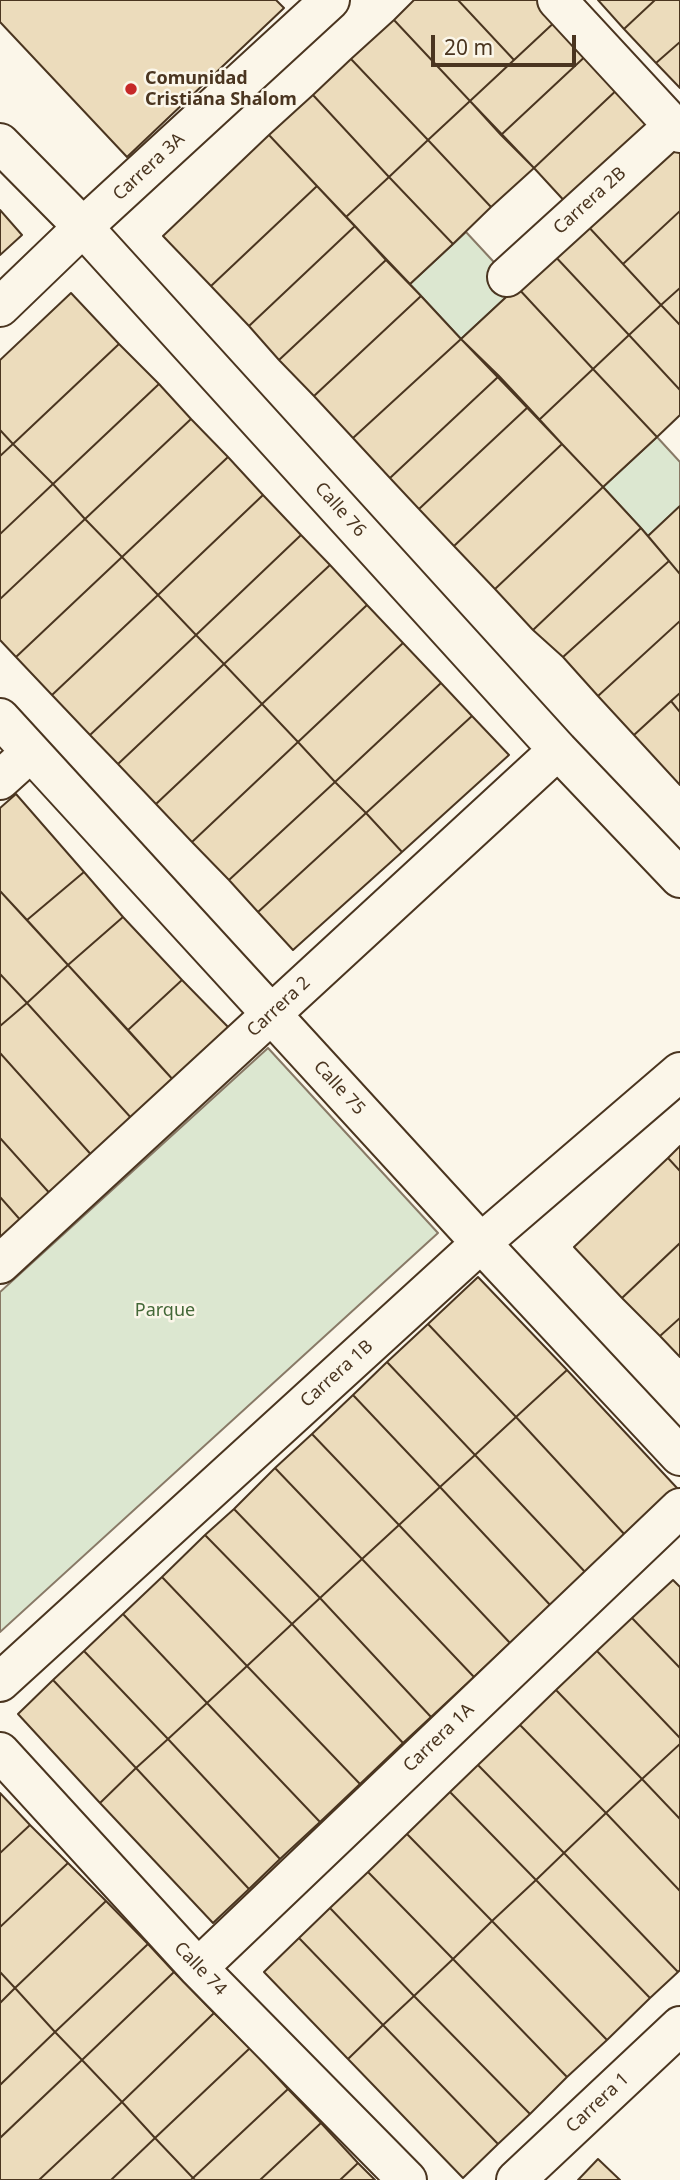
<!DOCTYPE html>
<html>
<head>
<meta charset="utf-8">
<style>
	body { margin:0 }
	#map { position:relative; width:680px; height:2180px; overflow:hidden; background:#fbf6e9; font-family:"Noto Sans",sans-serif }
	canvas { display:block }
	.scale { position:absolute; left:431px; top:35px; width:145px; height:32px; box-sizing:border-box; border:4px solid #4a3520; border-top:0; padding-left:9px; font-size:21px; line-height:24px; white-space:nowrap; color:#4a3520; -webkit-text-stroke:5px #fbf6e9; paint-order:stroke }
</style>
</head>
<body>
<div id="map">
<canvas width="680" height="2180"></canvas>
<div class="scale">20 m</div>
</div>
<script>
const c = document.querySelector('canvas').getContext('2d');
c.lineJoin = 'round';
function paint(path, color) {
  c.fillStyle = color;
  c.fill(path, 'evenodd');
}
function strokePath(path, color, width, dash) {
  c.strokeStyle = color;
  c.lineWidth = width;
  c.lineCap = dash ? 'butt' : 'round';
  c.setLineDash(dash || []);
  c.stroke(path);
}
function write(font, color, halo, rows, align = 'center') {
  c.font = font + ' "Noto Sans",sans-serif';
  c.lineWidth = 5;
  c.setLineDash([]);
  c.textBaseline = 'middle';
  c.strokeStyle = halo;
  c.fillStyle = color;
  for (const [text, x, y, turn = 0] of rows) {
    c.save();
    c.translate(x, y);
    c.rotate((+turn || 0) * Math.PI / 180);
    c.textAlign = isNaN(turn) ? turn : align;
    if (halo) c.strokeText(text, 0, 0);
    c.fillText(text, 0, 0);
    c.restore();
  }
}
const green = new Path2D(`
	M466 232 517 287 461 339 410 284Z
	M657 437 680 462V506L648 536 603 487Z
	M268 1048 438 1233 0 1632V1292Z`);
paint(green, '#dce7d0');
strokePath(green, '#887966', 2);
const building = new Path2D(`
	M0 0H276L284 8 127 157 0 22Z
	M414 0H458L514 60 470 101 394 20Z
	M458 0H542L559 18 514 60Z
	M598 0H655L624 29Z
	M655 0H680V42L656 63 624 29Z
	M559 18 591 51 501 135 470 101Z
	M394 20 470 101 428 140 351 59Z
	M680 42V88L656 63Z
	M591 51 622 85 534 168 501 135Z
	M351 59 428 140 389 177 313 95Z
	M622 85 657 123 569 206 534 168Z
	M313 95 389 177 346 217 269 135Z
	M470 101 534 168 491 207 428 140Z
	M269 135 317 186 211 286 163 236Z
	M428 140 491 207 453 244 389 177Z
	M672 142 680 150V211L623 264 585 223Z
	M389 177 453 244 410 284 346 217Z
	M317 186 355 226 249 326 211 286Z
	M0 210 22 235 0 255Z
	M680 211V288L661 305 623 264Z
	M585 223 661 305 629 335 552 253Z
	M355 226 386 260 279 360 249 326Z
	M552 253 629 335 593 369 517 287Z
	M386 260 421 296 314 396 279 360Z
	M517 287 593 369 539 420 461 339Z
	M680 288V325L661 305Z
	M71 293 119 344 13 444 0 430V360Z
	M421 296 461 339 353 438 314 396Z
	M661 305 680 325V390L629 335Z
	M629 335 680 390V415L657 437 593 369Z
	M461 339 499 376 390 478 353 438Z
	M119 344 159 384 53 484 13 444Z
	M593 369 657 437 603 487 539 420Z
	M499 376 528 407 419 509 390 478Z
	M159 384 191 419 85 519 53 484Z
	M528 407 562 444 454 546 419 509Z
	M191 419 228 457 122 557 85 519Z
	M0 430 13 444 0 456Z
	M13 444 53 484 0 534V456Z
	M562 444 603 487 495 589 454 546Z
	M228 457 263 495 158 595 122 557Z
	M53 484 85 519 0 599V534Z
	M603 487 641 528 533 630 495 589Z
	M263 495 301 535 196 635 158 595Z
	M680 506V574L648 536Z
	M85 519 122 557 16 657 0 640V599Z
	M641 528 669 561 563 657 533 630Z
	M301 535 330 565 224 664 196 635Z
	M122 557 158 595 52 695 16 657Z
	M669 561 680 574V621L598 696 563 657Z
	M330 565 367 605 262 704 224 664Z
	M158 595 196 635 90 735 52 695Z
	M367 605 403 643 298 742 262 704Z
	M680 621V693L634 735 598 696Z
	M196 635 224 664 118 764 90 735Z
	M403 643 441 683 335 782 298 742Z
	M224 664 262 704 156 804 118 764Z
	M441 683 472 716 366 813 335 782Z
	M680 693V712L671 701Z
	M671 701 680 712V785L634 735Z
	M262 704 298 742 192 842 156 804Z
	M472 716 509 755 402 852 366 813Z
	M298 742 335 782 229 880 192 842Z
	M335 782 366 813 258 912 229 880Z
	M16 794 84 872 27 920 0 891V808Z
	M366 813 402 852 293 950 258 912Z
	M84 872 123 917 68 965 27 920Z
	M0 891 68 965 27 1003 0 974Z
	M123 917 182 980 128 1030 68 965Z
	M68 965 175 1082 133 1120 27 1003Z
	M0 974 27 1003 0 1026Z
	M182 980 230 1029 175 1082 128 1030Z
	M27 1003 133 1120 95 1159 0 1053V1026Z
	M0 1053 95 1159 53 1197 0 1138Z
	M0 1138 53 1197 23 1223 0 1197Z
	M680 1146V1171L668 1158Z
	M668 1158 680 1171V1243L622 1298 574 1247Z
	M0 1197 23 1223 0 1244Z
	M680 1243V1318L660 1336 622 1298Z
	M478 1277 567 1370 516 1417 428 1324Z
	M680 1318V1357L660 1336Z
	M428 1324 516 1417 475 1455 387 1362Z
	M387 1362 475 1455 440 1487 353 1395Z
	M567 1370 677 1488 626 1536 516 1417Z
	M353 1395 440 1487 399 1525 312 1434Z
	M516 1417 626 1536 586 1573 475 1455Z
	M312 1434 399 1525 362 1559 275 1468Z
	M475 1455 586 1573 551 1606 440 1487Z
	M275 1468 362 1559 320 1598 234 1509Z
	M440 1487 551 1606 510 1643 399 1525Z
	M234 1509 320 1598 292 1624 205 1535Z
	M399 1525 510 1643 474 1677 362 1559Z
	M205 1535 292 1624 247 1666 162 1577Z
	M362 1559 474 1677 431 1717 320 1598Z
	M162 1577 247 1666 207 1703 123 1614Z
	M673 1580 680 1587V1668L632 1618Z
	M320 1598 431 1717 403 1743 292 1624Z
	M123 1614 207 1703 168 1739 84 1651Z
	M632 1618 680 1668V1738L597 1651Z
	M292 1624 403 1743 360 1784 247 1666Z
	M84 1651 168 1739 136 1768 53 1680Z
	M597 1651 680 1738V1744L642 1779 556 1690Z
	M247 1666 360 1784 320 1822 207 1703Z
	M53 1680 136 1768 100 1803 18 1714Z
	M556 1690 642 1779 606 1813 520 1725Z
	M207 1703 320 1822 280 1859 168 1739Z
	M520 1725 606 1813 564 1853 478 1765Z
	M168 1739 280 1859 249 1889 136 1768Z
	M680 1744V1819L642 1779Z
	M478 1765 564 1853 536 1880 450 1792Z
	M136 1768 249 1889 213 1923 100 1803Z
	M642 1779 680 1819V1891L606 1813Z
	M450 1792 536 1880 492 1921 407 1834Z
	M0 1793 30 1825 0 1853Z
	M606 1813 680 1891V1970L678 1972 564 1853Z
	M30 1825 68 1863 0 1927V1853Z
	M407 1834 492 1921 453 1959 368 1872Z
	M564 1853 678 1972 650 1998 536 1880Z
	M68 1863 106 1901 15 1988 0 1972V1927Z
	M368 1872 453 1959 414 1996 330 1908Z
	M536 1880 650 1998 607 2040 492 1921Z
	M106 1901 148 1944 55 2032 15 1988Z
	M330 1908 414 1996 383 2025 299 1938Z
	M492 1921 607 2040 567 2077 453 1959Z
	M299 1938 383 2025 348 2059 264 1972Z
	M148 1944 174 1972 82 2060 55 2032Z
	M453 1959 567 2077 530 2114 414 1996Z
	M0 1972 15 1988 0 2003Z
	M174 1972 214 2013 122 2102 82 2060Z
	M15 1988 55 2032 0 2085V2003Z
	M414 1996 530 2114 498 2144 383 2025Z
	M214 2013 250 2048 155 2138 122 2102Z
	M383 2025 498 2144 463 2178 348 2059Z
	M55 2032 82 2060 0 2138V2085Z
	M250 2048 288 2089 193 2178 155 2138Z
	M82 2060 122 2102 39 2180H0V2138Z
	M288 2089 321 2123 260 2180H195L193 2178Z
	M122 2102 155 2138 111 2180H39Z
	M321 2123 358 2163 340 2180H260Z
	M155 2138 193 2178 191 2180H111Z
	M598 2159 620 2180H578Z
	M358 2163 375 2180H340Z`);
paint(building, '#ecdcbc');
strokePath(building, '#4a3520', 2);
const minor = new Path2D(`
	M557 0 680 133
	M0 143 83 227 558 750 680 878
	M507 277 673 126
	M0 307 83 227 330 0
	M0 718 481 1243 680 1456
	M0 780 31 752
	M0 1264 558 750
	M0 1682 481 1243 680 1072
	M0 1752 198 1968 407 2180
	M198 1968 680 1508
	M516 2180 680 2026`);
strokePath(minor, '#4a3520', 42);
strokePath(minor, '#fbf6e9', 38);
for (const [x, y, r, color] of [
	[131,89,7,"#c62828"]
]) {
  const dot = new Path2D();
  dot.arc(x, y, r, 0, 2 * Math.PI);
  c.fillStyle = color;
  c.fill(dot);
  strokePath(dot, '#fbf6e9', 2.5);
}
write('bold 18px', '#4a3520', '#fbf6e9', [
	["Comunidad",145,79],
	["Cristiana Shalom",145,100]
], 'left');
write('18px', '#4a3520', '#fbf6e9', [
	["Carrera 3A",149,167,-43],
	["Carrera 2B",590,201,-42],
	["Calle 76",340,510,48],
	["Carrera 2",279,1007,-43],
	["Calle 75",339,1088,47],
	["Carrera 1B",337,1374,-42],
	["Carrera 1A",439,1738,-44],
	["Calle 74",200,1969,46],
	["Carrera 1",598,2103,-43]
]);
write('18px', '#436837', '#fbf6e9', [
	["Parque",165,1311]
]);
</script>
</body>
</html>
